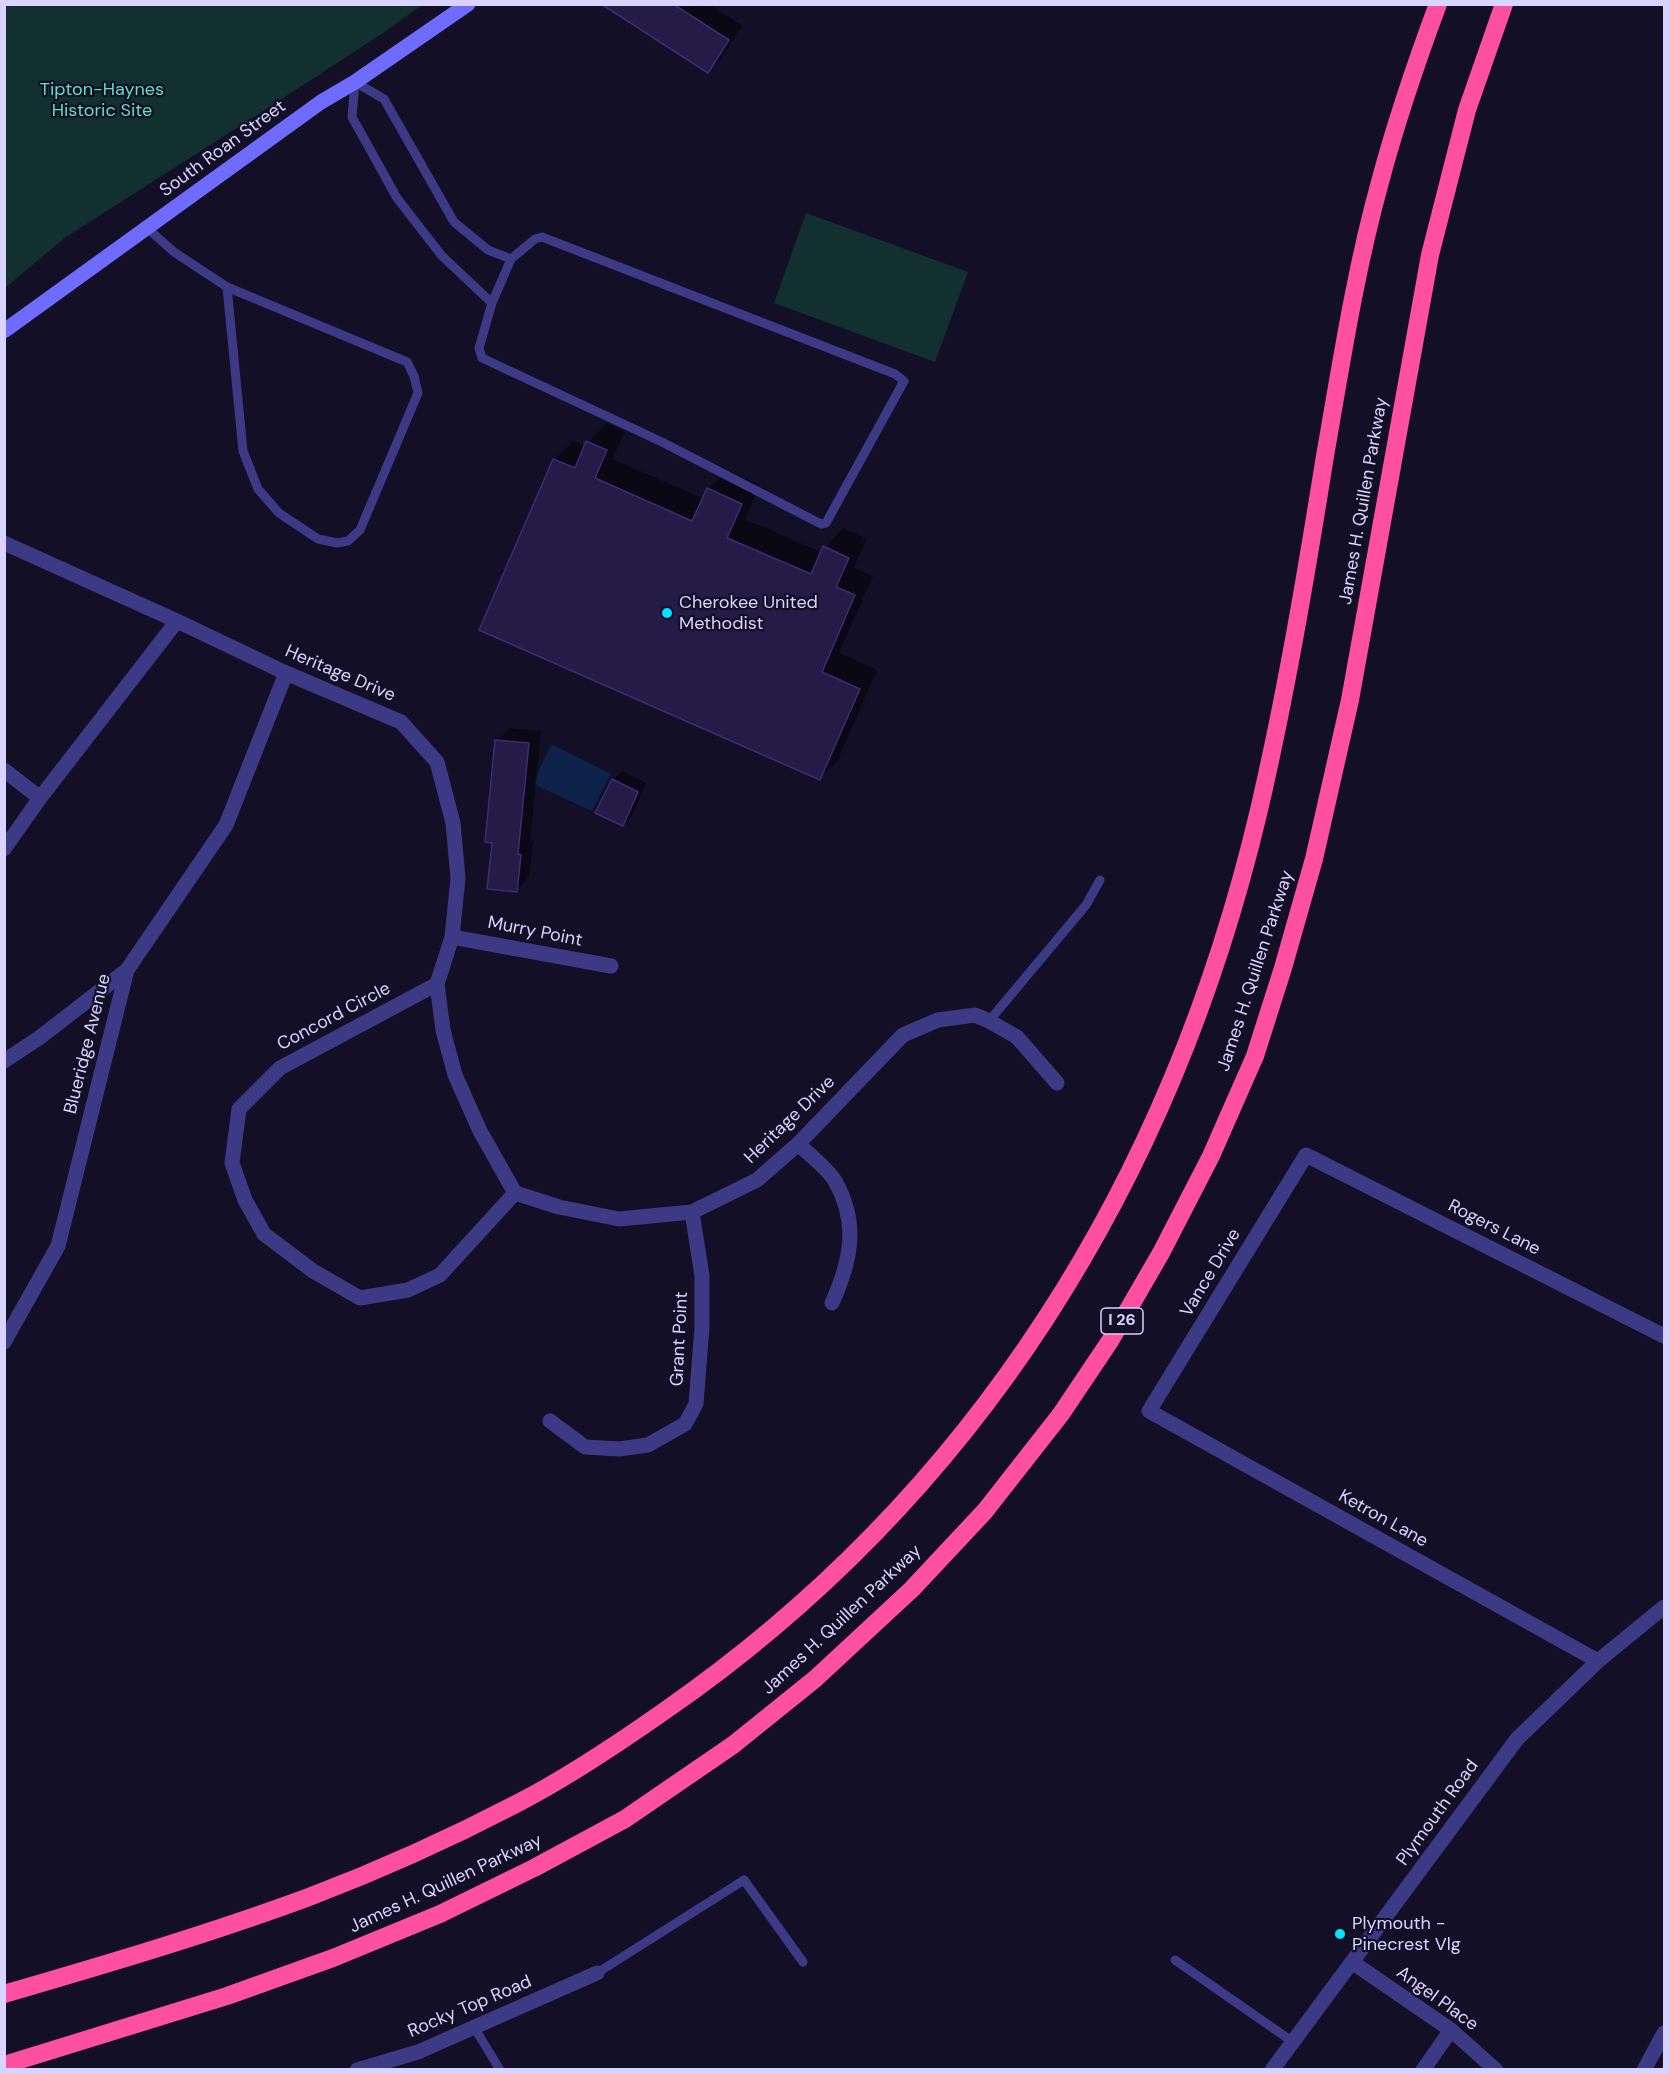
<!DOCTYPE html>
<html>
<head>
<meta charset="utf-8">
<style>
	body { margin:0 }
	#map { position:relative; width:1669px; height:2074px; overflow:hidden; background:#130f26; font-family:"DM Sans",sans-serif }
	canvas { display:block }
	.frame { position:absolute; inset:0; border:6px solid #d9d4ff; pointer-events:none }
</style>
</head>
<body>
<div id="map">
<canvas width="1669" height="2074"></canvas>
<div class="frame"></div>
</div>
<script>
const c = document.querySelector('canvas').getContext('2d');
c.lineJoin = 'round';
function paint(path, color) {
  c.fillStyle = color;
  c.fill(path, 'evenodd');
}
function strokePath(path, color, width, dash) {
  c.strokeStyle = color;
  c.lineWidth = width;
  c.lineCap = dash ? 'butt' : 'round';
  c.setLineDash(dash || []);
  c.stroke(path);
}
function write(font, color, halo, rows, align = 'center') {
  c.font = font + ' "DM Sans",sans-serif';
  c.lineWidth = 4.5;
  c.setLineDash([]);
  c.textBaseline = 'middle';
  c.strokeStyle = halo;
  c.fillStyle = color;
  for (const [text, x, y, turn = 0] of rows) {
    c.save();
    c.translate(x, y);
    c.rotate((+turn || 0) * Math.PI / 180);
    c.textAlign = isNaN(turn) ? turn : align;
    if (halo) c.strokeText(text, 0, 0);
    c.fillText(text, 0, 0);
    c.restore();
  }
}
paint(new Path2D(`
	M5 4H422V5L386 31 251 119 66 237 5 288Z
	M806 213 968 272 935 362 774 303Z`), '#12302f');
paint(new Path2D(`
	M551 744 611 774 592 811 533 784Z`), '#0c2248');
paint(new Path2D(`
	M621 4H709L742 26 722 57 708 71Z
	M606 423 625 431 613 459 704 499 708 489 727 470 760 485 745 519 821 552 843 528 867 539 854 568 873 576 839 653 877 670 838 760 820 778 554 460 573 441 586 446Z
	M510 728 541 731 530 842H533L529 877 516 890 494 842 497 741Z
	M622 771 646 783 632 816 623 825 613 780Z`), '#0007');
const building = new Path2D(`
	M601 4H673L729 40 708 73Z
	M586 441 607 450 595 478 692 521 707 488 742 504 727 538 811 574 823 546 849 558 836 587 855 595 822 672 860 689 820 780 479 630 553 459 575 468Z
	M495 740 529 743 518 854 521 855 517 892 487 889 492 843 485 842Z
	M612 779 638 792 623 826 595 813Z`);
paint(building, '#241b47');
strokePath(building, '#3b2d73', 1.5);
strokePath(new Path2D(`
	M147 228 174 252 227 287 407 362 414 376 418 393 360 530 348 541 337 543 318 539 279 513 258 489 243 451 227 287
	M542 237 895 374 904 381 826 523 821 524 662 442 482 358 479 348 492 303 511 259 535 239Z
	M492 303 442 256 397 198 352 117 355 82 384 99 454 222 488 250 511 259
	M989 1021 1086 905 1100 880
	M1175 1960 1293 2042
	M597 1973 744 1880 803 1962
	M474 2027 500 2070`), '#3d3a85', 9);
strokePath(new Path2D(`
	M4 543 177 621 286 673 401 722 437 762 453 823 458 878 452 937 437 984 443 1030 455 1075 480 1131 515 1193 559 1207 619 1219 692 1212 757 1180 798 1144 903 1035 938 1020 975 1015 989 1021 1017 1037 1057 1083
	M4 770 40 798
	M4 849 40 798 177 621
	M452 937 611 966
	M437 984 280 1068 239 1109 232 1163 245 1200 264 1234 313 1271 360 1298 408 1290 440 1275 515 1193
	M4 1061 39 1038 127 970
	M798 1144C809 1154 828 1169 835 1181 859 1223 851 1261 832 1303
	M4 1342 58 1246 127 970 226 825 286 673
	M550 1421 585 1447 619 1449 648 1445 685 1424 696 1404 702 1327V1276L692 1212
	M1598 1661 1149 1411 1306 1155 1664 1336
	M1352 1962 1451 2030 1496 2070
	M357 2070 418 2052 597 1973
	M1272 2070 1517 1739 1598 1661 1664 1607
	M1423 2070 1451 2030
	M1644 2070 1664 2033`), '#3d3a85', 15);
strokePath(new Path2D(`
	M4 331 321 102 355 82 468 4`), '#6f6bff', 15);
strokePath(new Path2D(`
	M4 1994C107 1964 209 1934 309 1897 380 1870 449 1839 516 1804 567 1778 616 1745 663 1712 977 1495 1172 1179 1259 810 1286 694 1306 575 1325 456 1341 365 1355 272 1380 182 1396 122 1416 63 1438 4
	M4 2065 227 1996 333 1958 440 1914 534 1868 625 1819 733 1745 815 1679 912 1589 985 1511 1061 1414 1110 1341 1161 1253 1211 1156 1255 1056 1283 968 1314 859 1350 700 1430 255 1467 110 1504 4`), '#ff4fa3', 18);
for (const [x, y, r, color] of [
	[667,613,6,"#00e5ff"],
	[1340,1934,6,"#00e5ff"]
]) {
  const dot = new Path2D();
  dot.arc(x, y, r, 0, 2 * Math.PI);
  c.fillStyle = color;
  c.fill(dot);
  strokePath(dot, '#130f26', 2);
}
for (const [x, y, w] of [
	[1122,1321,42]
]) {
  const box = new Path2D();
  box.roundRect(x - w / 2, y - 13, w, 26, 4.5);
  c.fillStyle = '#130f26';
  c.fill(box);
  strokePath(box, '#d9d4ff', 1.5);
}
write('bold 16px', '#d9d4ff', null, [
	["I 26",1122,1321]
]);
write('18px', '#5fe0c0', '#130f26', [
	["Tipton-Haynes",102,90],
	["Historic Site",102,111]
]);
write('18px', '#d9d4ff', '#130f26', [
	["South Roan Street",223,149,-36],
	["James H. Quillen Parkway",1364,501,-80],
	["Heritage Drive",340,674,23],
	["Murry Point",535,932,11],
	["James H. Quillen Parkway",1256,971,-72],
	["Concord Circle",334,1017,-28],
	["Blueridge Avenue",88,1044,-76],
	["Heritage Drive",790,1120,-44],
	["Rogers Lane",1494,1228,27],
	["Vance Drive",1211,1273,-59],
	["Grant Point",680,1339,-87],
	["Ketron Lane",1383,1519,29],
	["James H. Quillen Parkway",842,1620,-43],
	["Plymouth Road",1438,1813,-54],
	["James H. Quillen Parkway",446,1884,-25],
	["Angel Place",1437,1999,36],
	["Rocky Top Road",470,2007,-23]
]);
write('18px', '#d9d4ff', '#130f26', [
	["Cherokee United",679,603],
	["Methodist",679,624],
	["Plymouth -",1352,1924],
	["Pinecrest Vlg",1352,1945]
], 'left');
</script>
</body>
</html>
